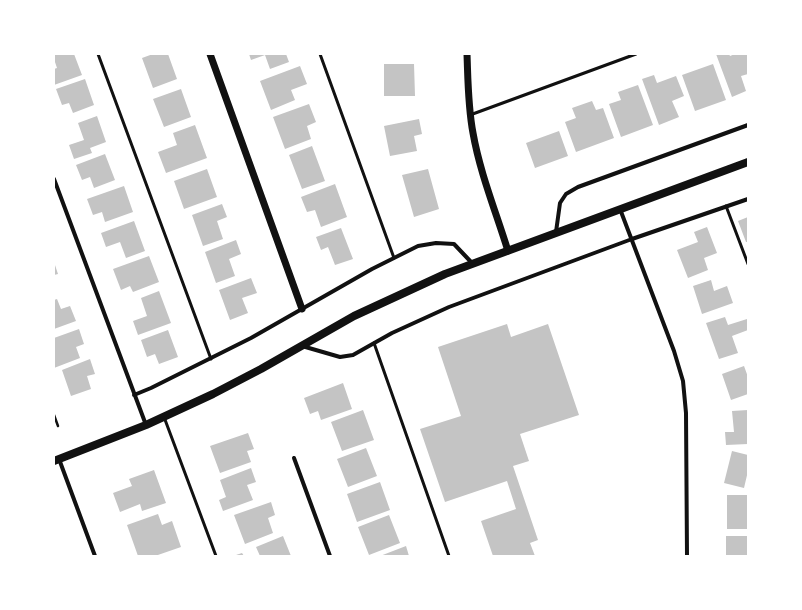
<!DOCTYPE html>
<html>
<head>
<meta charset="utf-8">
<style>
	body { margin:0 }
	#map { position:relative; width:802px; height:610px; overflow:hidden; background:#fff; font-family:Signika,sans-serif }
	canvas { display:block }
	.frame { position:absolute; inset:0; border:55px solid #fff; pointer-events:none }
</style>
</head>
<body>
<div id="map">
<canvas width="802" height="610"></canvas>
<div class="frame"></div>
</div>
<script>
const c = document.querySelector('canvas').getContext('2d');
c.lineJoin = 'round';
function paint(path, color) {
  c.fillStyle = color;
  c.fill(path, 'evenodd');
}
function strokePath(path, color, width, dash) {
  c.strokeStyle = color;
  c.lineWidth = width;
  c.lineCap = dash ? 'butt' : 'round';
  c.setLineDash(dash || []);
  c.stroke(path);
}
paint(new Path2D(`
	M54 54H74L82 75 54 85V69L57 68 54 59Z
	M153 54H168L177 79 153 88 142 58Z
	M249 54H286L289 62 270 69 265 55 251 60Z
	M716 54H729L730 56 735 54H748V74L741 76 746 91 732 97Z
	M384 64H414L415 96H384Z
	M713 64 726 100 695 111 682 75Z
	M300 66 307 84 291 90 295 100 271 110 260 81Z
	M654 75 657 83 676 76 684 96 672 101 679 117 659 125 642 79Z
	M85 79 94 105 73 113 69 103 62 105 56 89Z
	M638 85 653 125 621 137 609 104 621 100 618 92Z
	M181 89 191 117 164 127 153 99Z
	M592 101 596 110 603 108 614 138 576 152 565 122 576 118 572 108Z
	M309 104 316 122 307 126 311 139 285 149 273 117Z
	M97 116 106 142 90 148 92 153 74 159 69 145 84 140 78 123Z
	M419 119 422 134 414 136 417 151 390 156 384 126Z
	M195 125 207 158 166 173 158 152 177 145 173 133Z
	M559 131 568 156 535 168 526 143Z
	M312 146 325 181 302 189 289 155Z
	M105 154 115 180 94 188 90 177 82 180 76 165Z
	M207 169 217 197 184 209 174 181Z
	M428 169 439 209 414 217 402 175Z
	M335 184 347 217 321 227 315 210 307 212 301 197Z
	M124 186 133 212 105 222 102 212 93 215 87 199Z
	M222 204 227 217 217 221 223 239 203 246 192 215Z
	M748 217V242H746L738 221Z
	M134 221 145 251 126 258 120 242 106 247 101 233Z
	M707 227 717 253 704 258 708 270 688 278 677 250 698 242 694 232Z
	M341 228 353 259 335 265 328 247 321 250 316 237Z
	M236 240 241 254 229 259 235 276 216 283 205 252Z
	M149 256 159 282 133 292 130 286 121 290 113 269Z
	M54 262 58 274 54 275Z
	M251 278 257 293 242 298 248 313 230 320 219 290Z
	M711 280 714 291 727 286 733 303 702 314 693 286Z
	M159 291 171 323 138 335 133 321 147 316 141 298Z
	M57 299 61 309 70 306 76 321 54 329V300Z
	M725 317 728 325 747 319 748 330 732 336 738 353 719 359 706 323Z
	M507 324 511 337 548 324 579 415 520 434 529 461 513 466 538 540 530 543 535 556H493L481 521 516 509 507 481 445 502 420 429 461 416 438 347Z
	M79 329 84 344 76 347 80 358 54 368V338Z
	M168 330 178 357 159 364 155 354 147 357 141 340Z
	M90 359 95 374 87 376 91 389 71 396 62 370Z
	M744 366 748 377V394L731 400 722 374Z
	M343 383 352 409 321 420 318 411 310 414 304 398Z
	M363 410 374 440 342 451 331 422Z
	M748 410V444L726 445 725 432H734L732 411Z
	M248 433 254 449 247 451 251 462 220 473 210 446Z
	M366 448 377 476 348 487 337 459Z
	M732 451 748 455V471L744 488 724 483Z
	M251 468 256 482 247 485 253 500 223 511 219 500 226 497 220 480Z
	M154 470 166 503 142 511 140 504 120 512 113 493 132 486 129 479Z
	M380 482 390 510 357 522 347 494Z
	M727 495H748V529H727Z
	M271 502 275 515 268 518 273 533 245 544 234 515Z
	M158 514 162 525 172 521 181 547 155 556H138L127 525Z
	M389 515 400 543 369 555 358 527Z
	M283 536 291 556H260L256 547Z
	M726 536H748V556H726Z
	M406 546 409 556H380Z
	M242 553 244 556H233Z`), '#c4c4c4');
strokePath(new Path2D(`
	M54 415 58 426`), '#111', 2.5);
strokePath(new Path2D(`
	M98 54 211 359
	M320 54 394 258
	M470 115 636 54
	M726 206 748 264
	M374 343 449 556
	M164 417 216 556`), '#111', 3);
strokePath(new Path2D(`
	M54 179 146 425
	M620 209 674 351 683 381 686 413 687 556
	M556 232 560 203 566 194 578 187 748 125
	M302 346 340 357 353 355 392 333 449 307 632 239 748 199
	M134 395 151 388 251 338 372 269 418 246 436 243 454 244 472 263
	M294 458 330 556
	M59 459 95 556`), '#111', 4);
strokePath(new Path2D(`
	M210 54 302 309
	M467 54C468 81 468 107 473 133 480 173 496 212 508 251`), '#111', 7);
strokePath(new Path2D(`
	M54 461 146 425 213 394 261 369 354 316 445 274 748 162`), '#111', 8);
</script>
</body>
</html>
